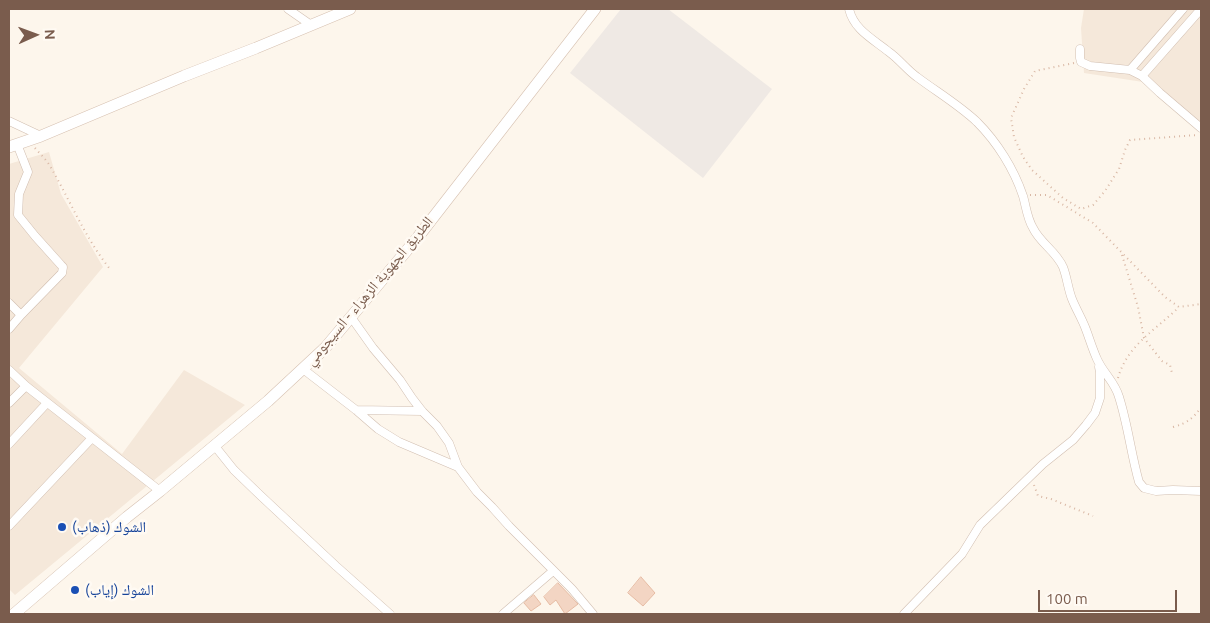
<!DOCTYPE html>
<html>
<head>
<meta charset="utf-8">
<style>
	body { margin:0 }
	#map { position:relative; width:1210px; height:623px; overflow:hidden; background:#fdf6ec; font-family:Ubuntu,sans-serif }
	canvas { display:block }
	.frame { position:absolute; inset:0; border:10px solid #7a5c4d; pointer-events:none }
	.north { position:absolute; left:10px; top:10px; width:50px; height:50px; -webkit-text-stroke:4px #fffaf3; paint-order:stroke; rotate:88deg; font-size:14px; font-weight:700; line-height:20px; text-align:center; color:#7a5c4d }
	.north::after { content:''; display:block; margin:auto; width:18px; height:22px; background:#7a5c4d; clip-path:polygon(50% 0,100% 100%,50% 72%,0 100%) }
	.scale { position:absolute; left:1038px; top:590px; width:139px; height:22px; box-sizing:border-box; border:2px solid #7a5c4d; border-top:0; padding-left:6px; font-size:15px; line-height:18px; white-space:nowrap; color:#7a5c4d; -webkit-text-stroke:4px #fffaf3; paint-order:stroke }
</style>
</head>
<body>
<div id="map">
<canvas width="1210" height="623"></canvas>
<div class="frame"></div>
<div class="north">N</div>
<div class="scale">100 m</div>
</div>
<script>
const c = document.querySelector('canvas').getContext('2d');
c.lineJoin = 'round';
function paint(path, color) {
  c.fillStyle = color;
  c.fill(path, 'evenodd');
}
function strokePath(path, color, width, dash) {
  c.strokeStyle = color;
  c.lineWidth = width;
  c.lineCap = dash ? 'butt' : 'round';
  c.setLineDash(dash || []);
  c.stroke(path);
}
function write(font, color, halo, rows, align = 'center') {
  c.font = font + ' Ubuntu,"Noto Naskh Arabic",sans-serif';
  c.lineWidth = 5;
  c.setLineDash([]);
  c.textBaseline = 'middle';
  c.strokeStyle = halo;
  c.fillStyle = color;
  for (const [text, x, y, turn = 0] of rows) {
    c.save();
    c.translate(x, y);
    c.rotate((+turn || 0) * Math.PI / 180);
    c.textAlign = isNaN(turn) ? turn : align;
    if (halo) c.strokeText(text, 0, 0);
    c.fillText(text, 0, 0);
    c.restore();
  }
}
paint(new Path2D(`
	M1084 9H1201V132L1143 82 1084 73 1081 28Z
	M49 152 61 194 103 267 19 368 122 454 184 370 245 405 15 595 9 589V164Z`), '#f5e8da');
paint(new Path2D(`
	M621 9H668L772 89 703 178 570 73Z`), '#efe9e4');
const building = new Path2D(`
	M641 577 655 593 643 606 628 593Z
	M558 583 578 604 565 614 556 600 550 605 544 597Z
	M534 595 541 604 531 611 524 603Z`);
paint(building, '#f3d5c3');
strokePath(building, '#e6bba3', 1);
const street = new Path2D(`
	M288 9 311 25
	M849 9C854 30 873 39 889 52 899 59 907 70 917 77 937 92 959 105 977 122 997 142 1014 169 1023 196 1026 206 1027 218 1033 228 1040 243 1056 251 1063 267 1067 277 1068 289 1072 299 1076 309 1081 317 1085 327 1089 337 1092 348 1097 359 1103 373 1115 382 1119 397 1128 425 1131 454 1139 482L1144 488 1156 491 1173 490 1201 491
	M1080 49V58L1081 62 1090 66 1130 70 1142 76 1160 93 1201 128
	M1130 70 1183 9
	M1142 76 1201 9
	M9 121 41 136
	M17 144 28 172 19 194 18 215 35 236 61 265 63 267 62 273 21 315
	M9 303 21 315 9 329
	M351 317 373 348 400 380 412 398 422 411 437 426 449 443 458 467 477 492 492 507 509 526 572 589 593 614
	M303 369 356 410 378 429 399 442 458 467
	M9 370 26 386
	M9 403 26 386 160 491
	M356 410 422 411
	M9 444 47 403
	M214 445 234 470 261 496 336 566 390 614
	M9 526 92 438
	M503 614 553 571
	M904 614 962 554 980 525 1043 464 1073 440 1086 425 1095 413 1100 398V372L1099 367`);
const secondary = new Path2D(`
	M9 147 41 136 184 76 256 48 350 9
	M14 614 127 517 160 491 268 401 325 348 418 237 595 9`);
strokePath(street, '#d1beb0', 9);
strokePath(secondary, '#d6c0b0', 12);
strokePath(new Path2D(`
	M1074 63 1035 71 1024 89 1011 118 1014 137 1023 157 1032 170 1063 198 1081 209 1093 205 1105 191 1119 169 1125 150 1130 140 1197 135
	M35 148C40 154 46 159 50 166 70 200 85 238 110 269
	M1030 195H1047L1093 223 1165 297 1179 307 1201 304
	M1122 255 1138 307 1144 338 1162 361 1170 365 1172 373
	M1118 378C1127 345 1156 330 1179 307
	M1173 427C1187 423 1193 419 1201 407
	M1034 485 1038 496 1051 499 1093 516`), '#d9b8a5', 2, [1, 4]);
strokePath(street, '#fff', 8);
strokePath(secondary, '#fff', 11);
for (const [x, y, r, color] of [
	[62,527,5,"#1a4fb4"],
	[75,590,5,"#1a4fb4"]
]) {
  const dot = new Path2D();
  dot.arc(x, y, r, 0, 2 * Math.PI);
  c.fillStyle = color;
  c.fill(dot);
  strokePath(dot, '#fffaf3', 2);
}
write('15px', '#7a5c4d', '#fffaf3', [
	["الطريق الجهوية الزهراء - السيجومي",369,291,-50]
]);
write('15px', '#164399', '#fffaf3', [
	["الشوك (ذهاب)",72,527],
	["الشوك (إياب)",85,590]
], 'left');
</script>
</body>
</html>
